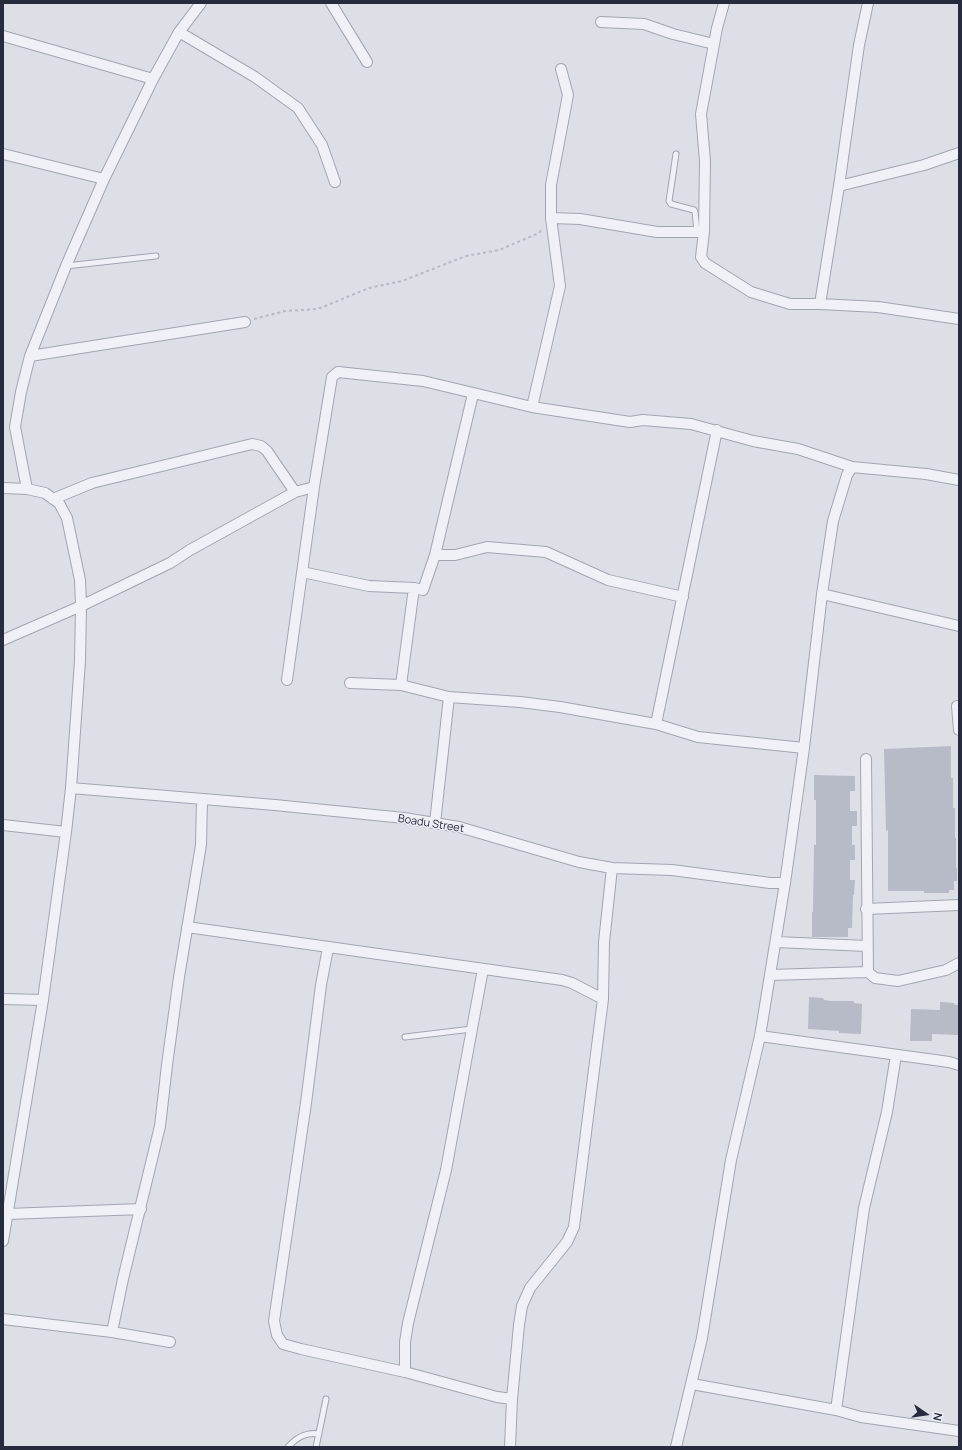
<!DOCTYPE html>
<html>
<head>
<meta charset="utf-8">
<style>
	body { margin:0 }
	#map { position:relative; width:962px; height:1450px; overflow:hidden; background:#dddfe7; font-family:Manrope,sans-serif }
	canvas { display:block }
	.frame { position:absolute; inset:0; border:4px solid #262b3e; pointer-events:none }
	.north { position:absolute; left:906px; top:1394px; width:40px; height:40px; -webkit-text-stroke:3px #eceef5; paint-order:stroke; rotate:103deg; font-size:11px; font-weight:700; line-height:16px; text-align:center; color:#262b3e }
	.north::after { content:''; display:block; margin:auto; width:14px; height:18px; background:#262b3e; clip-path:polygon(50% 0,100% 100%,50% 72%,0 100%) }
</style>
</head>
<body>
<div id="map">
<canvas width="962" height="1450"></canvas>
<div class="frame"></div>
<div class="north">N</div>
</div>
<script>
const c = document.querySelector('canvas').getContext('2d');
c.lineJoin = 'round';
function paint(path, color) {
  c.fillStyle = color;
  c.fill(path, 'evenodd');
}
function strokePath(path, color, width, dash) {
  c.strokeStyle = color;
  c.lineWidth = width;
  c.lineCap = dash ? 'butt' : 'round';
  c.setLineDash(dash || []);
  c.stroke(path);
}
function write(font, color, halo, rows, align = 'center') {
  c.font = font + ' Manrope,sans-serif';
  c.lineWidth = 3;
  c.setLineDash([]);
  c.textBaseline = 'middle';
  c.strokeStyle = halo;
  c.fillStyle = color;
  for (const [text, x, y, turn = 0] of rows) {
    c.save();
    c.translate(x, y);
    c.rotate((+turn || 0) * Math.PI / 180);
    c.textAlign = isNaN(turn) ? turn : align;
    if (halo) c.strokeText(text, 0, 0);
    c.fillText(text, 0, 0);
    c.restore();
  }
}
paint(new Path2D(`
	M951 746V778H953V808H955V838H956V868H957V881H954V890H949V893H924V891H888V830L886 831 884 749Z
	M814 775 855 776V791H850V811H857V826H852V845H855V860H850V880H855L854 895H853L852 928H848V937H812V912H813L814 845H816V800H814Z
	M809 997 823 998 824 1000 831 1001H854V1003L862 1004 861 1034 839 1033V1031L808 1029Z
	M940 1002 954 1003 955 1005H959V1035L932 1034V1041H910L911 1009 940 1010Z`), '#b7bac7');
const lane = new Path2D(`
	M676 154 669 201 671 204 694 210 695 212 697 232
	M66 266 156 256
	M405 1037 472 1029
	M288 1447C297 1437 306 1432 319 1434
	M316 1447 326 1399`);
const street = new Path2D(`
	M331 3 367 62
	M724 3 717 28 701 114 705 161 704 232 701 257 705 263 751 292 790 304H820L878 307 959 319
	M601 22 644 24 673 34 714 44
	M179 32 255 77 298 108 322 145 335 182
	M3 36 153 79
	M3 154 104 179
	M839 186 924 165 959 153
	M551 218 580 219 657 232H704
	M820 304 839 186 859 45 868 3
	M30 356 245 322
	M532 407 560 286 551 218V185L568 95 561 69
	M3 488 27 489 45 493 59 503 67 518 80 580 81 606 80 661 71 788 66 832 43 1000 3 1241
	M27 489 15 427 21 392 30 356 66 266 104 179 153 79 179 32 201 3
	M53 499 92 483 252 444 261 446 267 451 295 492
	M435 555H455L487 547 546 552 608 580 683 597
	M302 572 369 586 414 588
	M822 594 959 626
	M3 640 81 606 170 563 190 550 295 492 314 487
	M287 680 314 487 332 377 338 372 423 381 532 407 630 422 643 420 691 424 753 441 798 449 852 467 926 474 959 480
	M350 683 401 685 449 697 520 702 560 707 656 724 698 737 804 748
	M401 685 414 588 423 590 435 555 473 394
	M957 706 959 730
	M656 724 717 430
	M866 759 868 972 875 978 898 981 946 970 959 963
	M71 788 275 805 404 818 459 827 579 862 612 868 672 870 770 883H785
	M435 823 449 697
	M3 825 66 832
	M866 909 959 905
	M187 927 562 980 572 983 603 999
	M776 942 867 946
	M328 948 321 985 306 1103 274 1321 277 1335 283 1344 301 1349 405 1372 497 1397 512 1399
	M770 975 868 972
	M3 999 43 1000
	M760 1036 949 1062 959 1065
	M8 1214 141 1209
	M3 1319 112 1332 170 1342
	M112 1332 123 1279 160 1126 167 1065 179 977 201 845 202 800
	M405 1372V1342L408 1323 446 1170 483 969
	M692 1384 836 1410 861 1417 959 1431
	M836 1410 864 1208 887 1112 896 1055
	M510 1447 512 1399 519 1325 522 1306 530 1288 567 1242 574 1227 603 999 604 942 612 868
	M676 1447 702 1338 731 1160 760 1036 785 883 804 748 822 594 833 521 847 475 852 467`);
strokePath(lane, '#a2a5b1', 7);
strokePath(street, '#a2a5b1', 12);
strokePath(new Path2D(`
	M254 319 285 311 318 309 369 288 402 281 466 256 499 250 539 233 542 229`), '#b7bac2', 2, [3, 3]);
strokePath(lane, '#eff1f6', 5);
strokePath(street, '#eff1f6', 10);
write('11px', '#262b3e', '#eceef5', [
	["Boadu Street",431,824,9]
]);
</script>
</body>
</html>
